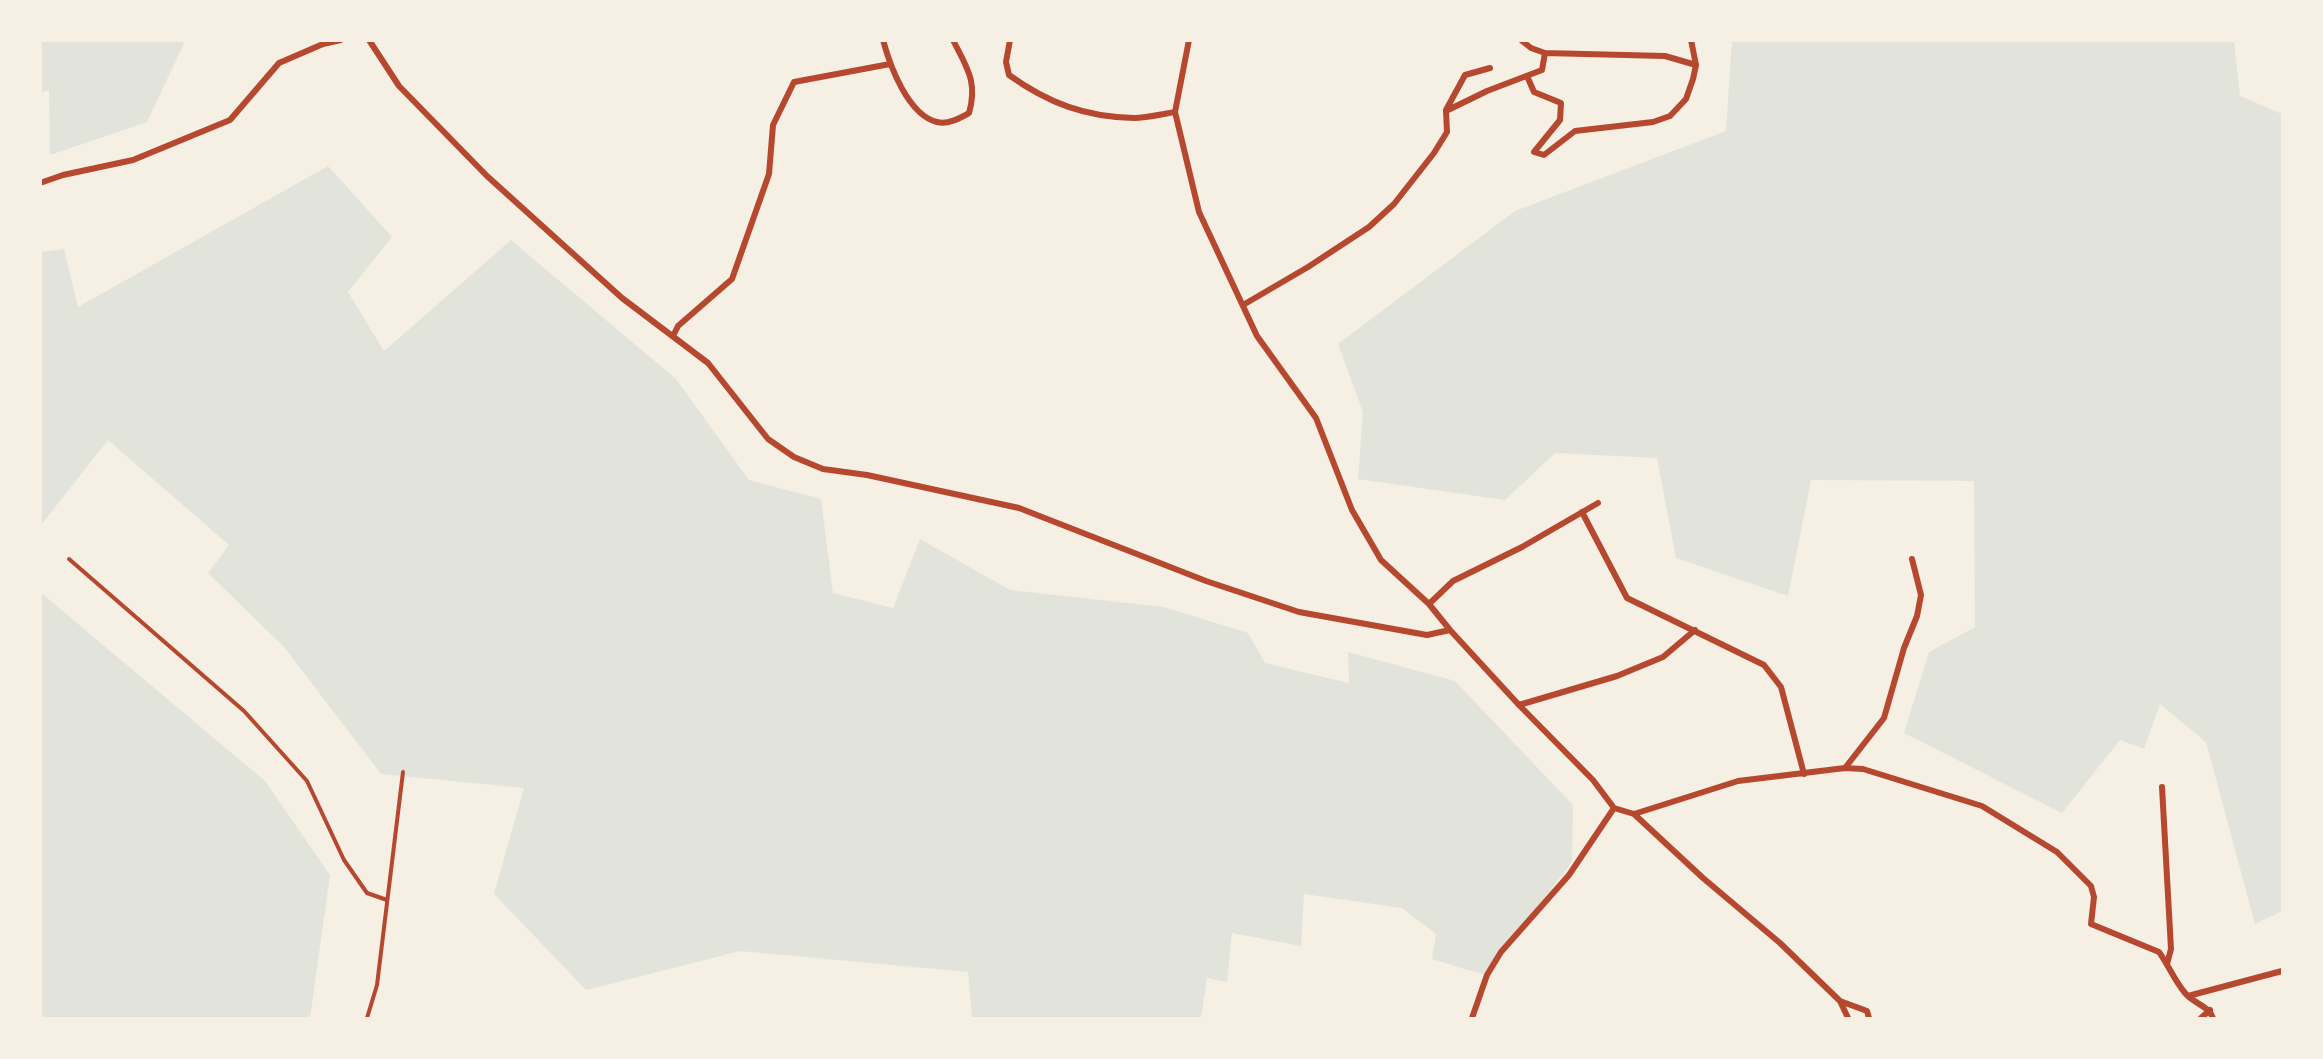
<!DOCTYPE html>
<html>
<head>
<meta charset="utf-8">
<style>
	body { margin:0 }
	#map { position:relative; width:2323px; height:1059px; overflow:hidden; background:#f6efe4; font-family:"Noto Sans",sans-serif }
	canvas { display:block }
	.frame { position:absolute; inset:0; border:42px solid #f6efe4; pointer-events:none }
</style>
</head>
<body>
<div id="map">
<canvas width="2323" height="1059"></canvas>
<div class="frame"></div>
</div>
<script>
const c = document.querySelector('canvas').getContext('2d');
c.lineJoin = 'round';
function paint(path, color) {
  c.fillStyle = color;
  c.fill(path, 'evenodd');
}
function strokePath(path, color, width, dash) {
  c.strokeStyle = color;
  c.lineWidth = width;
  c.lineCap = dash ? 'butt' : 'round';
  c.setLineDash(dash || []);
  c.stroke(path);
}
paint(new Path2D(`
	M41 40H185V41L147 122 50 155 49 90 41 93Z
	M1732 41H2234L2240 96 2282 114V911L2255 924 2206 742 2160 704 2144 749 2120 740 2062 813 1904 733 1929 652 1975 627 1974 481 1811 480 1788 596 1676 558 1657 458 1555 453 1505 500 1358 479 1363 412 1338 344 1515 211 1726 131Z
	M328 166 392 237 348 292 384 351 511 240 676 379 749 480 821 499 833 593 893 608 920 539 1010 590 1164 607 1248 633 1265 663 1349 683 1348 652 1455 681 1573 805 1572 862 1485 975 1432 959 1436 934 1402 908 1304 894 1301 946 1232 933 1227 982 1207 978 1201 1018H972L968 972 740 951 586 990 494 894 524 788 381 774 284 647 208 573 229 545 108 440 41 525V252L64 249 78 307Z
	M40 592 265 781 330 875 310 1018H41Z`), '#e2e4dc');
strokePath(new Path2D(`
	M69 559 244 711 307 781 344 860 367 893 387 900
	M367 1018 377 985 403 772`), '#b5482f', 4);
strokePath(new Path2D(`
	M369 40 399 86 487 176 622 298 708 363 768 439 794 457 823 469 867 475 1019 508 1206 581 1299 612 1427 635 1450 630
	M883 40C890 66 908 115 937 122 948 125 960 118 969 113 978 82 967 68 953 40
	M1010 40 1006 62 1009 75C1048 103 1085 117 1134 118 1147 118 1162 114 1175 112
	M1189 40 1175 112 1199 212 1257 336 1316 418 1352 510 1381 560 1429 604 1450 630 1519 705 1593 780 1614 808 1569 875 1501 952 1487 975 1472 1018
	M1521 40 1531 48 1545 53
	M1527 76 1534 92 1561 103 1560 120 1534 152 1544 155 1575 131 1653 122 1670 116 1686 99 1693 79 1696 65 1691 40
	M1446 110 1465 75 1490 68
	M40 183 63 175 133 160 230 120 279 63 323 44 341 40
	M1243 305 1308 267 1369 227 1394 204 1434 153 1447 132 1446 111 1487 91 1542 70 1545 53 1665 56 1696 65
	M673 336 678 326 732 279 769 174 773 125 794 82 890 64
	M1582 512 1627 598 1764 665 1781 687 1804 774
	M1429 604 1453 581 1522 547 1598 503
	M1519 705 1617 676 1663 657 1695 630
	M1845 768 1884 718 1904 648 1917 616 1921 595 1912 559
	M2162 787 2171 949 2167 964
	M1614 808 1634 814 1738 781 1845 768 1863 769 1982 806 2057 852 2091 886 2094 897 2091 924 2159 952C2169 966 2174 980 2185 993 2194 1004 2208 1005 2213 1018
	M1634 814 1703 878 1780 943 1840 1001 1848 1018
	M2188 996 2282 971
	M1840 1001 1867 1011 1869 1018
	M2201 1018 2210 1010`), '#b5482f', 6);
</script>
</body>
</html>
